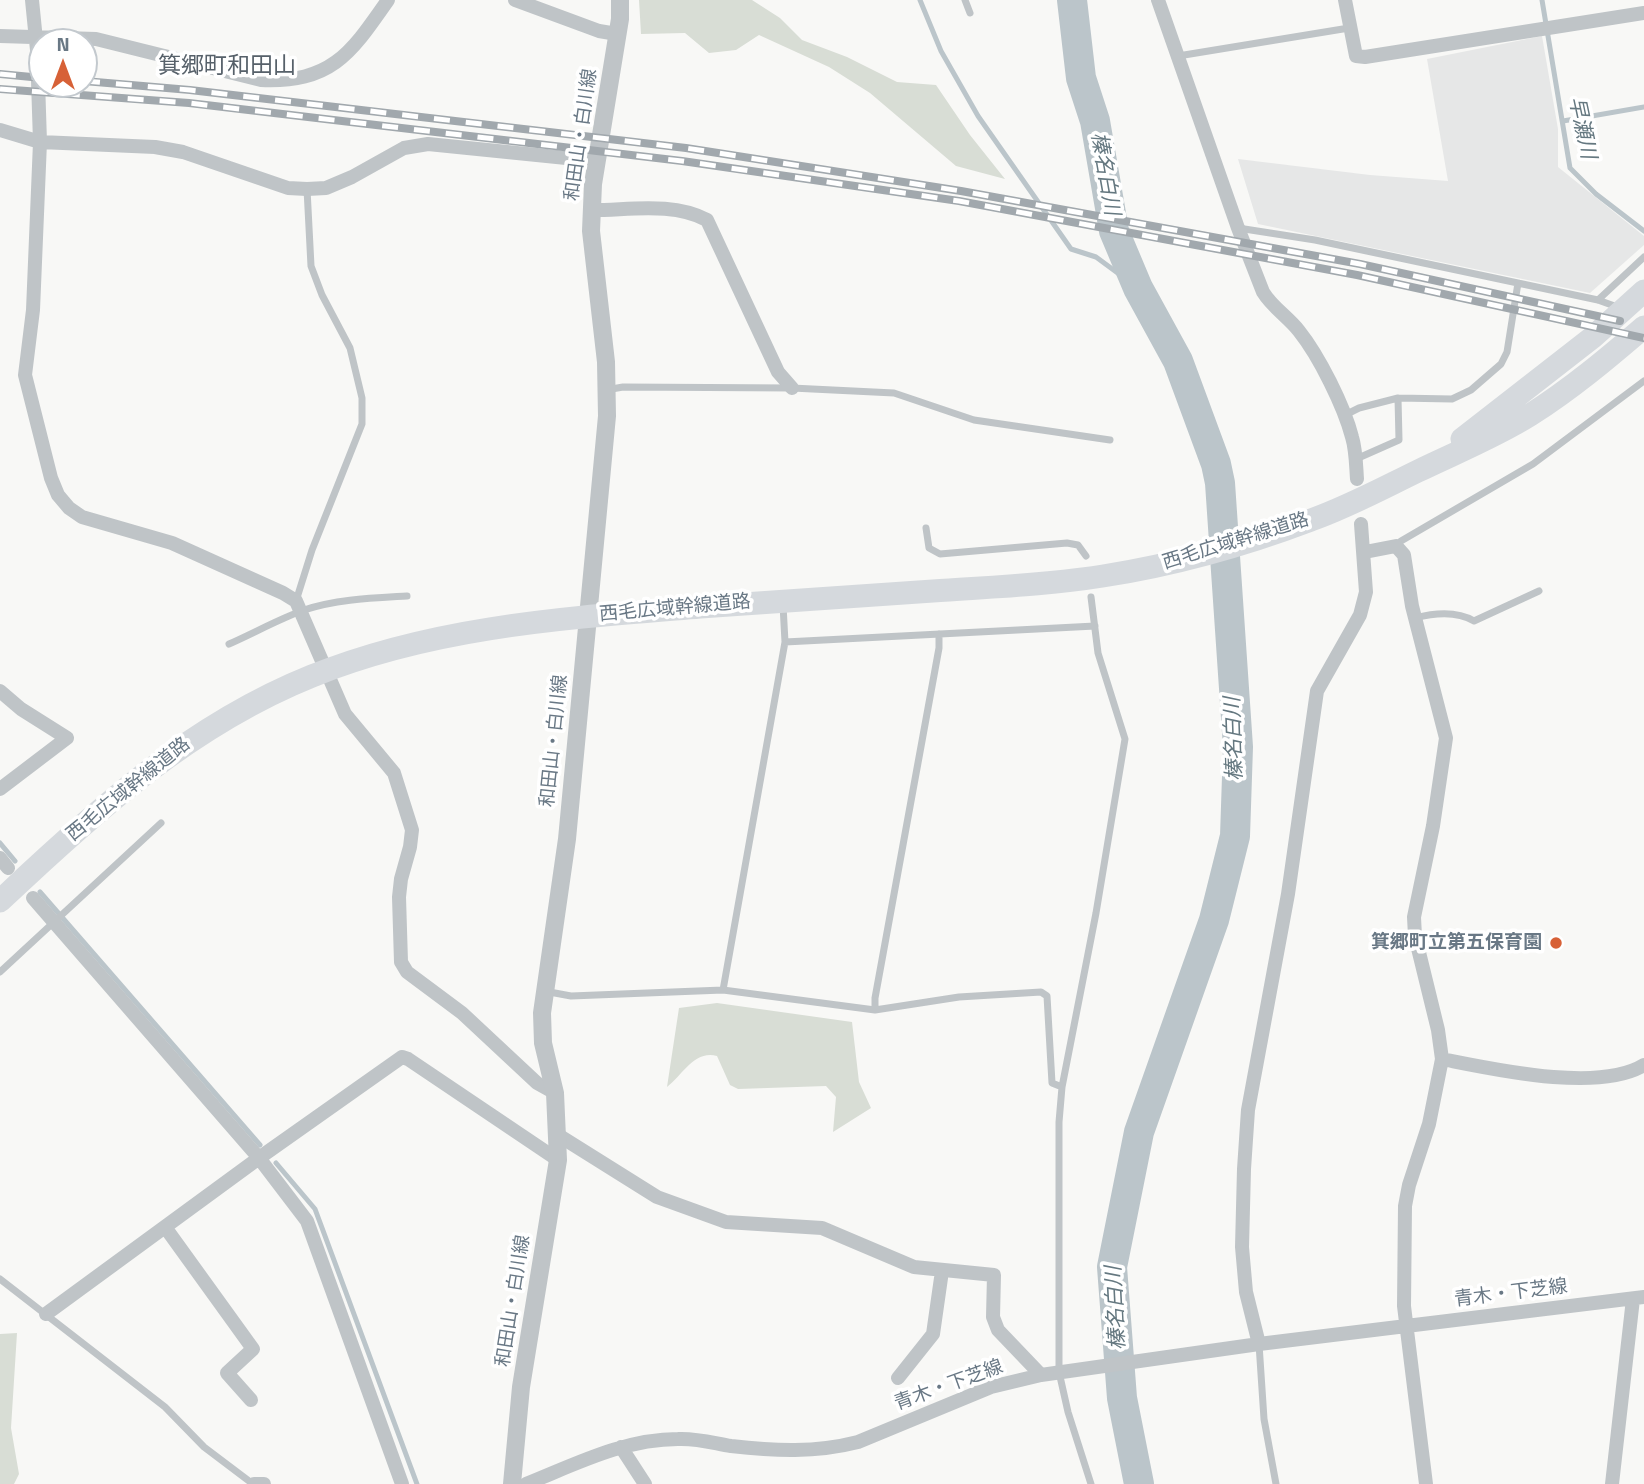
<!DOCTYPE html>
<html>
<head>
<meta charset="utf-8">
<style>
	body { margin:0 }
	#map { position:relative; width:1644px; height:1484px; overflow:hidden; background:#f8f8f6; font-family:"Titillium Web",sans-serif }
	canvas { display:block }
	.north { position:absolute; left:28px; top:28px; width:70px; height:70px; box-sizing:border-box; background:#fff; border:2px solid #c3c9ce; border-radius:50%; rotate:0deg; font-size:19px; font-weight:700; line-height:28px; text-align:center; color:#697885 }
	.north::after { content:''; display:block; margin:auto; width:24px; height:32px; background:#d76137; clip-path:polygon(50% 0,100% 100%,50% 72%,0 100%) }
</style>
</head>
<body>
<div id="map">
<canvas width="1644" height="1484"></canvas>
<div class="north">N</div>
</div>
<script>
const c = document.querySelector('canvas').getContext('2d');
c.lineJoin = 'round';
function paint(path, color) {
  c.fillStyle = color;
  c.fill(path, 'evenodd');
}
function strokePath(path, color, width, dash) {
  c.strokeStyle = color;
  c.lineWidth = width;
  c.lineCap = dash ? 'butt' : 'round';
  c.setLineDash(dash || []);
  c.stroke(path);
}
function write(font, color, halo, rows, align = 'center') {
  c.font = font + ' "Titillium Web","Noto Sans JP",sans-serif';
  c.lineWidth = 7;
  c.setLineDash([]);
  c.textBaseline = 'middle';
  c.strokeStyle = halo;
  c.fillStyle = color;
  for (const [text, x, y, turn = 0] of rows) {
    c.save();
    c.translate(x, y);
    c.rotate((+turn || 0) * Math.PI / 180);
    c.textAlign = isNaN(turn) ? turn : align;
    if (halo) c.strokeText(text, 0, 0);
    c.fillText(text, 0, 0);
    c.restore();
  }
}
paint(new Path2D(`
	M1542 36 1558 129V167L1644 236V245L1590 293 1258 224 1238 159 1370 175 1448 181 1427 59Z`), '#e6e7e7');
paint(new Path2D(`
	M639 0H752L780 18 802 40 847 57 897 82 936 85 970 135 1005 179 956 166 870 93 829 67 759 35 736 50 709 53 685 33 641 34Z
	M717 1003 852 1022 859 1082 871 1108 833 1132 836 1097 826 1086 738 1089 730 1085 717 1056C694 1050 683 1075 667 1087L679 1008Z
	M17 1333 11 1428 19 1474 14 1484H0V1334Z`), '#d8ddd5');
strokePath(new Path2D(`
	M920 0 941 51 978 116 1071 249 1096 257 1138 288
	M1542 0 1570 168 1596 194 1644 231
	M1563 121 1644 107
	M0 843 15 861
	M40 892 260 1145
	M276 1163 315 1209 417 1484`), '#bbc5ca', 5);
strokePath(new Path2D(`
	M1072 0 1081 78 1095 121 1114 231 1138 288 1178 361 1216 464 1220 483 1238 747 1235 836 1214 920 1139 1132 1112 1267 1122 1398 1139 1484`), '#bbc5ca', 30);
strokePath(new Path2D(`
	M965 0 970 13
	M1178 56 1349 28
	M1238 228 1315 240 1598 300 1620 308
	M1598 300 1644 257
	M606 390 623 387 792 388 894 393 974 420 1110 440
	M1345 415 1359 408 1398 398 1452 399 1471 390 1501 364 1507 352 1518 283
	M1356 459 1399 440 1398 398
	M926 528 929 548 940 554 1067 543 1078 545 1086 556
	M1396 546 1401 541 1533 464 1644 381
	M1091 597 1098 653 1125 739 1096 913 1062 1087 1059 1122V1372L1068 1412 1091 1484
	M296 601 312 550 362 424V398L350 348 322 295 311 266 307 189
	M1415 618C1434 613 1457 611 1474 621L1539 591
	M785 642 1095 626
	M229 644C254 633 279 619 304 610 337 599 373 598 407 596
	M0 972 161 823
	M723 990 785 642 783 605
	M544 991 571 996 723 990 875 1010V998L939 648V634
	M875 1010 959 997 1041 992 1047 996 1052 1083 1062 1087
	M0 1279 165 1407 204 1447 253 1484
	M1259 1344 1264 1419 1276 1484`), '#bfc4c7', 7);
strokePath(new Path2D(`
	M32 0 37 50 40 142 33 310 25 375 51 478 58 495 69 508 82 517 172 543 283 593 296 601 345 714 394 773 412 830 410 847 401 879 399 897 401 962 407 972 462 1013 537 1083 555 1093
	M515 0 599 31 617 34
	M1158 0 1238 228 1263 292C1272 307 1288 317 1299 331 1319 356 1344 406 1352 437 1356 450 1356 465 1357 479
	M1345 0 1356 56 1365 57 1644 13
	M0 36 96 39 261 80C332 83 351 53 388 0
	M0 130 40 142 155 147 183 152 288 188 307 189 326 188 352 177 404 148 428 144 596 161
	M593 210C630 210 673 202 707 220L778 372 792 388
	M1365 552 1396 546 1404 555 1412 606 1446 738 1433 826 1414 917 1415 936 1438 1030 1442 1059 1429 1124 1409 1185 1405 1206 1404 1306 1426 1484
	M0 691 21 709 67 738 0 789
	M0 858 8 868
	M33 898 259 1158 307 1221 402 1484
	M1442 1059C1493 1069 1599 1093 1644 1065
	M558 1135 657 1197 726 1222 822 1228 914 1267 994 1275 993 1317 998 1330 1041 1375
	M165 1227 253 1349 227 1373 251 1400
	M46 1314 259 1158 402 1057 408 1059 558 1160
	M1259 1344 1246 1292 1242 1247 1244 1169 1248 1110 1288 894 1317 691 1360 615 1366 592 1361 524
	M898 1378 933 1334 942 1271
	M621 1447 645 1484
	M254 1484H264
	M526 1484C576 1464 624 1439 678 1439 697 1438 713 1443 731 1446 775 1451 815 1453 858 1442L991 1387 1041 1375 1259 1344 1644 1297
	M1612 1484 1633 1299`), '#bfc4c7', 14);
strokePath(new Path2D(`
	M512 1484 521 1387 558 1160 555 1093 543 1043 542 1013 567 839 607 416 606 362 591 231 593 184 620 19V0`), '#bfc4c7', 18);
strokePath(new Path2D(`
	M1462 439 1593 337 1644 291
	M0 901C94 812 190 725 312 676 436 626 567 618 700 607 777 601 855 596 933 591 989 587 1047 585 1103 576 1174 565 1245 545 1311 520 1348 507 1383 488 1418 471 1455 453 1495 437 1530 415 1571 389 1608 358 1644 327`), '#d5d9dd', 23);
const rail = new Path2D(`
	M0 74 42 78
	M84 81 190 90 686 148 961 191 1360 264 1620 321
	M0 89 189 103 682 161 959 201 1357 275 1644 338`);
strokePath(rail, '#a1a8ad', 8);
strokePath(rail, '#fff', 5, [16]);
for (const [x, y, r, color] of [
	[1556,943,7,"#d76137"]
]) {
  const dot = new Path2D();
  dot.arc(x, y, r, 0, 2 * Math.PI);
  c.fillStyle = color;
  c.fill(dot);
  strokePath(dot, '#fff', 2.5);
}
write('19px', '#697885', '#fff', [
	["和田山・白川線",582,135,-82],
	["西毛広域幹線道路",1236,542,-17],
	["西毛広域幹線道路",675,609,-5],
	["和田山・白川線",555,741,-84],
	["西毛広域幹線道路",129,790,-39],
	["青木・下芝線",1511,1294,-7],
	["和田山・白川線",514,1301,-81],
	["青木・下芝線",949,1386,-20]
]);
write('bold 19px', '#697885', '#fff', [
	["箕郷町立第五保育園",1542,943]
], 'right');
write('italic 21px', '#657880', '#fff', [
	["早瀬川",1581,128,78],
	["榛名白川",1104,174,80],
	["榛名白川",1235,739,-92],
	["榛名白川",1117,1308,-93]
]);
write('23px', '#57616a', '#fff', [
	["箕郷町和田山",227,67]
]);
</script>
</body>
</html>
